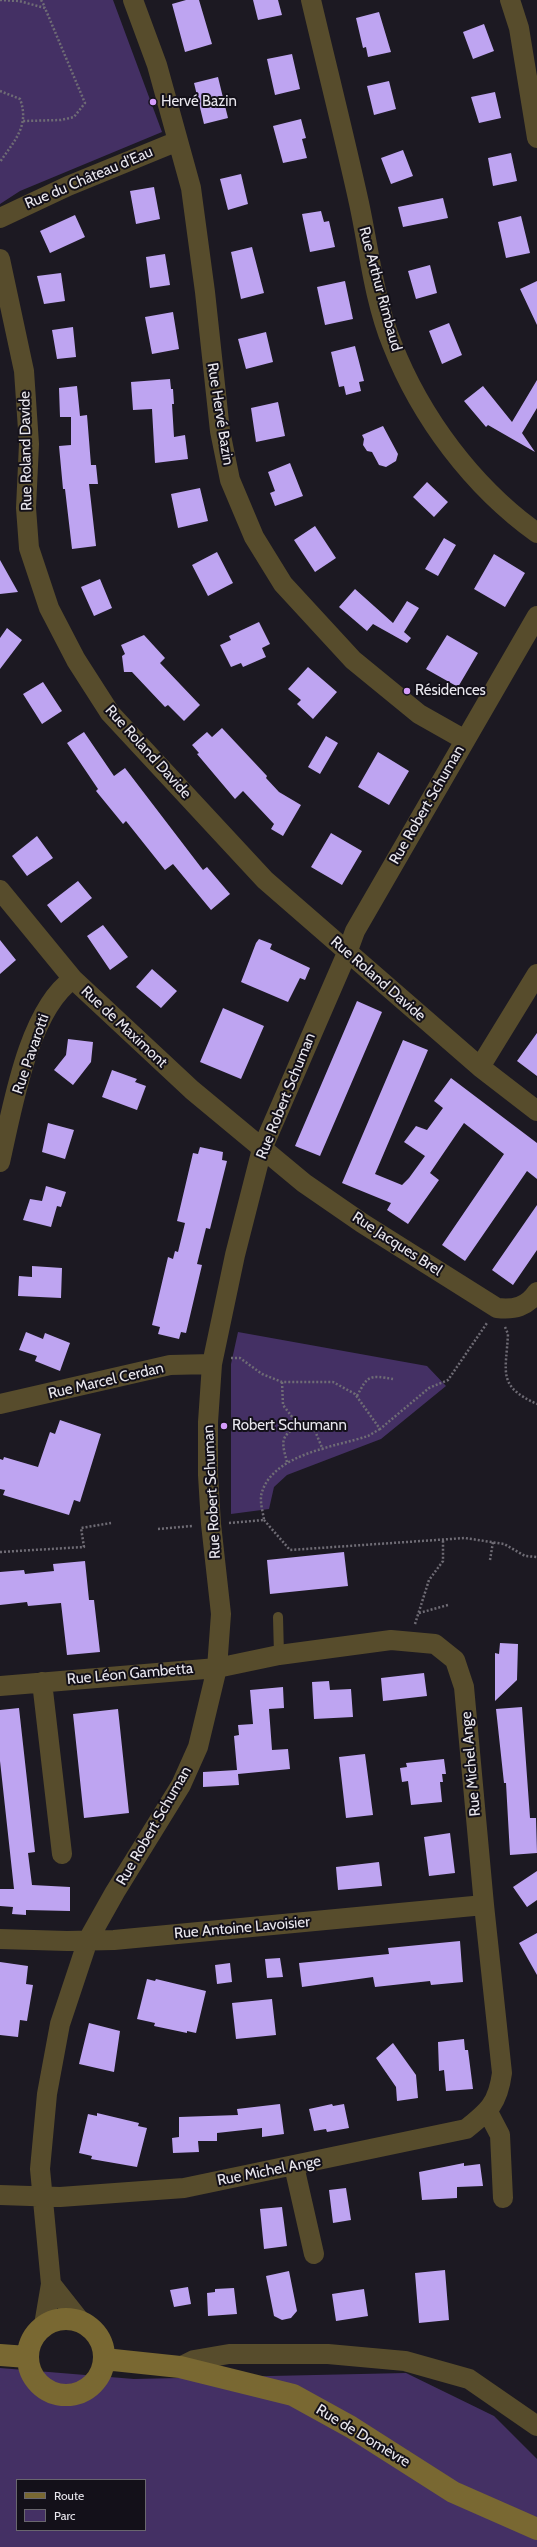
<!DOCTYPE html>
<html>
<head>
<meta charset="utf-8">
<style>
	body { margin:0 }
	#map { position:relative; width:537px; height:2547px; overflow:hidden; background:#1c1922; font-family:Cabin,sans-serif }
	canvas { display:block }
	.legend { position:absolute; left:16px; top:2479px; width:130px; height:52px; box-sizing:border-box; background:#131019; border:1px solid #69666e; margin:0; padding:5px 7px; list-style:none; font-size:12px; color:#e9e7ee }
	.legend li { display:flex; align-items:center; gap:8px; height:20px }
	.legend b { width:20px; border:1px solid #69666e }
</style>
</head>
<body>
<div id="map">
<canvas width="537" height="2547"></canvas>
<ul class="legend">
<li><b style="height:5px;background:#796832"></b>Route</li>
<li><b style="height:11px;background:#443064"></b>Parc</li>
</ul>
</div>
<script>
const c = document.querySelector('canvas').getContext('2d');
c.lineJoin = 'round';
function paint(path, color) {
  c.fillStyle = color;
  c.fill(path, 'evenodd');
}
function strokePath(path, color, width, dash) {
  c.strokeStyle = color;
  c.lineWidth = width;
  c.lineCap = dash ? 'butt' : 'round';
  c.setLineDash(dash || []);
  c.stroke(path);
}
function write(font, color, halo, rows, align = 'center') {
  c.font = font + ' Cabin,sans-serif';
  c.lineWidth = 4;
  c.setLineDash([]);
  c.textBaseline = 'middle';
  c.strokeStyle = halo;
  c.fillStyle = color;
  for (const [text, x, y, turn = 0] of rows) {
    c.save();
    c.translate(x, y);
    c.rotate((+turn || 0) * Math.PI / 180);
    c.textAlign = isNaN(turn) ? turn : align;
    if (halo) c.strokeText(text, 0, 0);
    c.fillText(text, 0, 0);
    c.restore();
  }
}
paint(new Path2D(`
	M0 0H113L162 132 20 191 0 204Z
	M238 1332 427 1366 446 1386 381 1439 287 1475 274 1487 269 1509 231 1514V1364Z
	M0 2368 134 2379 406 2373 494 2416 537 2459V2547H0ZM17 2480H145V2530H17Z`), '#443064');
paint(new Path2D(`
	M186 0H199L212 44 185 52 172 4Z
	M253 0H278L282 15 258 20Z
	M379 12 391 52 368 57 366 47 363 48 356 18Z
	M484 24 494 51 473 59 463 32Z
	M292 54 300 89 275 95 267 59Z
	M218 77 228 118 204 124 194 83Z
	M389 81 396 109 374 115 367 86Z
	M495 92 501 118 479 123 471 97Z
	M301 119 306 138 302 139 307 158 283 163 273 126Z
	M403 150 413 176 391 184 381 158Z
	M511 153 517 181 493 186 488 158Z
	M241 174 248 204 228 210 220 179Z
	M154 187 160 219 136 224 130 191Z
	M443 198 448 218 403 227 398 207Z
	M321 211 324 222 329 221 335 247 310 252 302 214Z
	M75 215 85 237 50 253 40 231Z
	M521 216 530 253 506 258 498 222Z
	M252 247 264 293 241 299 231 252Z
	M165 254 170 285 150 288 146 257Z
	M430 265 437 293 416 299 408 271Z
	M61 273 65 301 44 304 37 276Z
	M345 281 353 319 325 325 317 287Z
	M537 281V325L520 289Z
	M173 312 179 349 152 354 145 317Z
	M449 323 462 355 442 364 429 331Z
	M73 327 76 357 57 359 52 330Z
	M266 332 273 362 246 369 238 339Z
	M355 346 364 381 359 382 361 391 346 395 344 386 339 387 331 352Z
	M170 379 171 389H173L174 404H172L174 437 185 435 188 459 155 463 152 409 133 410 131 382Z
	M537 380V408L522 433 535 452 488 425 486 427 464 401 483 386 512 422Z
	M77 386 80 416 87 415 91 465H96L98 484H89L96 546 72 549 65 489H63L59 446 71 445V417H60L59 388Z
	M278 402 285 436 256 442 251 408Z
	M383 426 398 454 396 461 386 467 379 465 372 452 367 451 363 445 364 439 362 435Z
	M290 463 303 496 275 506 270 493 275 491 268 472Z
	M427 482 448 502 434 517 413 497Z
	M200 488 208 521 178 528 171 494Z
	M315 526 336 558 315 572 294 540Z
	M444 538 456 545 438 576 425 569Z
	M217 552 233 583 208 596 192 565Z
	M494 554 525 573 505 607 474 589Z
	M0 560 18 592 0 594Z
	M100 579 112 608 94 616 81 587Z
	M355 589 393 623 407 601 419 608 404 632 411 638 407 643 373 624 367 631 339 607Z
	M259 622 270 644 262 648 266 657 243 667 241 663 231 667 220 645 231 640 229 636Z
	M7 628 22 640 0 669V638Z
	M144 635 165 658 160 663 200 705 184 721 168 705 165 707 132 672H124L122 656 125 654 121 645Z
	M447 635 478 653 458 687 426 669Z
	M308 667 337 692 313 719 297 704 301 700 288 689Z
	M43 682 62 711 42 724 23 694Z
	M222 728 267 776 266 778 279 792 301 805 283 836 271 829 274 824 243 791 235 799 197 754 199 753 192 745 207 732 212 737Z
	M84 732 114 776 125 768 203 870 207 867 230 894 211 910 173 864 165 870 126 821 123 824 96 791 98 789 67 743Z
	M326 736 338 743 320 774 308 767Z
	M378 752 409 771 389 805 358 787Z
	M331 833 362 851 342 885 311 867Z
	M37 836 53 858 27 876 12 856Z
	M78 881 92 898 61 923 47 905Z
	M103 925 128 957 110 970 87 936Z
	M259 939 272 944 270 949 310 968 305 980 300 978 288 1002 241 982 256 943Z
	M0 940 16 960 0 974Z
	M152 969 177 991 161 1008 136 987Z
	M357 1001 382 1012 320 1156 295 1146Z
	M223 1008 264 1026 241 1079 200 1062Z
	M537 1033V1076L517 1061Z
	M68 1039 93 1042 91 1062 73 1085 54 1070 66 1055Z
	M403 1040 428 1050 375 1174 402 1185 409 1178 425 1156 404 1142 416 1126 427 1130 443 1108 434 1101 451 1078 537 1143V1179L527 1171 465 1261 442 1245 504 1154 464 1123 430 1173 439 1180 408 1224 387 1210 391 1203 342 1183Z
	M112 1070 137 1079 135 1082 146 1086 137 1110 102 1097Z
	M48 1123 74 1130 65 1159 42 1152Z
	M200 1147 223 1152 222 1160 227 1161 210 1229 206 1228 197 1264 202 1265 186 1333 181 1332 179 1339 158 1334 160 1327 152 1325 168 1257 173 1259 175 1251 178 1252 185 1223 177 1221 193 1153 198 1154Z
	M46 1186 66 1192 61 1207 57 1206 51 1227 23 1220 30 1199 42 1201Z
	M537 1205V1250L513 1285 492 1270Z
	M32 1266 62 1268 61 1298 18 1296 19 1276 32 1277Z
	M26 1332 43 1339 45 1333 70 1343 60 1371 35 1361 37 1356 19 1350Z
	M60 1420 101 1434 80 1502 74 1500 69 1515 3 1495 5 1490 0 1489V1459L3 1460 4 1457 38 1467 50 1432 55 1434Z
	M344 1552 348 1586 270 1594 267 1560Z
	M85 1561 89 1600H94L100 1652 67 1655 61 1603 28 1606 27 1602 0 1605V1572L24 1570 25 1574 54 1571 53 1564Z
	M500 1643 518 1644 517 1680 495 1701V1653L499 1654Z
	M424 1673 427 1696 383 1701 381 1678Z
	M329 1681 330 1690 351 1689 353 1717 314 1719 312 1682Z
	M283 1687 284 1708 269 1709 272 1750 288 1749 290 1769 238 1774 239 1785 203 1787V1772L237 1770 234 1736 239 1735 238 1725 253 1724 250 1690Z
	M522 1707 530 1818H536L537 1853 510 1855 506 1783H504L496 1709Z
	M19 1708 35 1852 28 1853 32 1885 70 1887V1911L26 1910V1915L12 1914 13 1907 0 1906V1889H14L0 1761V1710Z
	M118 1709 129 1813 84 1818 73 1714Z
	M365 1754 373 1815 346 1818 339 1757Z
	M444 1759 446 1774H442L443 1782H440L442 1802 411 1805 408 1781 402 1782 400 1768 407 1767 406 1763Z
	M450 1833 455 1873 429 1876 424 1837Z
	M379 1862 382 1886 338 1890 336 1867Z
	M537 1871V1900L527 1907 513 1887Z
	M537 1933V1975L519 1943Z
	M460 1941 463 1982 431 1985 430 1981 375 1987 373 1977 302 1987 299 1963 389 1954 388 1948Z
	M280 1958 283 1977 267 1978 265 1959Z
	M0 1962 28 1966 26 1984 33 1985 27 2021 20 2020 18 2037 0 2035Z
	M230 1963 232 1982 217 1984 215 1965Z
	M147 1979 155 1981 156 1979 206 1991 196 2033 187 2031V2033L154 2026 155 2023 137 2019Z
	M272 1999 276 2035 236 2039 232 2003Z
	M89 2023 120 2031 114 2072 79 2064Z
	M464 2039 465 2050H468L473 2089 446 2091 444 2070 439 2071 438 2042Z
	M393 2043 416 2075 418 2098 397 2101 396 2087 376 2058Z
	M280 2104 284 2134 262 2137V2128L217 2133V2141H198L199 2152 173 2153 172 2138 179 2137V2117L238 2115 237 2109Z
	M332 2104 333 2106 344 2104 349 2128 327 2132 326 2129 314 2131 309 2109Z
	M97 2113 139 2123 138 2126 147 2128 137 2167 91 2159 92 2156 79 2153 88 2114 97 2116Z
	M464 2163V2166L480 2164 483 2186 457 2187V2198L422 2200 419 2172Z
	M346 2188 351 2220 333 2223 329 2190Z
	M282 2207 287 2246 264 2249 260 2209Z
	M445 2270 449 2320 419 2323 415 2273Z
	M289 2271 297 2311 291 2318 282 2320 274 2316 266 2276Z
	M188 2287 191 2304 174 2307 170 2290Z
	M234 2288 237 2314 208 2316 207 2293 215 2292V2289Z
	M364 2289 368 2316 336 2321 332 2294Z`), '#bea4f1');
strokePath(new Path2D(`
	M0 0 19 1 45 8 85 103 74 117 61 120 23 121
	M41 0 45 7
	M0 91 20 99C30 126 14 141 0 162
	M505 1327 508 1334C506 1373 497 1386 537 1404
	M231 1358H240L262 1374 282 1382H333L355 1394 380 1429 429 1388 448 1380 487 1323
	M282 1382 283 1405 299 1426H313L323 1450
	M357 1396C368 1375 369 1375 393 1379
	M287 1462C282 1443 279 1436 299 1426
	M264 1520 290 1550 465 1538 504 1544 525 1556 537 1557
	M229 1523 264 1520C263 1512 259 1500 262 1492 274 1454 334 1447 368 1436L380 1429
	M158 1529 192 1526
	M0 1552 84 1547 81 1528 111 1523
	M490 1560 493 1542
	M419 1613 448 1605
	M415 1624 429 1580 443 1561V1540`), '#6f6c75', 2.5, [2, 2]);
strokePath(new Path2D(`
	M278 1617 279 1655`), '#574c2c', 10);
strokePath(new Path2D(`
	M133 0 157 65 191 188 205 292 220 431 230 480 254 537 283 584 353 660 419 714 465 740
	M311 0C327 68 344 135 359 203 369 249 374 300 392 344 421 418 473 487 537 533
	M510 0 519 28 537 138
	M0 218 68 186 178 141
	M0 259 24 371 29 444 26 508 29 548 49 608 76 660 110 713 265 880 480 1067 537 1111
	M0 890 73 979 192 1090 304 1183 362 1223 497 1308C514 1310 527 1307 537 1292
	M480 1067 537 974
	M0 1162C12 1110 28 1010 73 979
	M0 1404 170 1365 212 1364
	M42 1682 62 1854
	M0 1686 217 1668 279 1655 391 1640 435 1644 455 1660 464 1687 484 1905 502 2073C498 2103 489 2111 466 2129L184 2188 60 2197 0 2195
	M0 1939 67 1941 114 1940 484 1905
	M488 2112 500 2135 503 2198
	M294 2166 314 2254
	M51 2284 81 2322
	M44 2325 51 2284 40 2169 47 2094 60 2024 88 1940 115 1892 181 1785 198 1747 217 1668 221 1614 211 1524 208 1475V1422L212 1364 235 1255 262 1149 347 953 355 931 537 616
	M180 2367 194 2360 229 2354H328L405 2361 469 2379 537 2426`), '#574c2c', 20);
strokePath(new Path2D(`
	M28 2357a38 38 0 1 1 76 0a38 38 0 1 1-76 0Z
	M0 2355 27 2357
	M104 2359 180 2367 293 2395 351 2427 453 2492 537 2529`), '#796832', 22);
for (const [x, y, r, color] of [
	[153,102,4,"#d49cfc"],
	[407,691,4,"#d49cfc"],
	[224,1426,4,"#d49cfc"]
]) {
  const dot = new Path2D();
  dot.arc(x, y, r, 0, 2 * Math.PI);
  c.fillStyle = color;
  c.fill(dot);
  strokePath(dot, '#131019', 1.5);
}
write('15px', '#e9e7ee', '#131019', [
	["Hervé Bazin",161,102],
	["Résidences",415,691],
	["Robert Schumann",232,1426]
], 'left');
write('15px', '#e9e7ee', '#131019', [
	["Rue du Château d'Eau",89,178,-23],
	["Rue Arthur Rimbaud",380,289,75],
	["Rue Hervé Bazin",220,414,81],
	["Rue Roland Davide",26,451,-91],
	["Rue Roland Davide",148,752,48],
	["Rue Robert Schuman",427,805,-60],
	["Rue Roland Davide",378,979,41],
	["Rue de Maximont",124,1027,43],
	["Rue Pavarotti",31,1054,-71],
	["Rue Robert Schuman",286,1096,-68],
	["Rue Jacques Brel",397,1244,33],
	["Rue Marcel Cerdan",106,1381,-13],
	["Rue Robert Schuman",212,1492,-93],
	["Rue Léon Gambetta",130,1674,-5],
	["Rue Michel Ange",471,1764,-95],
	["Rue Robert Schuman",154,1826,-60],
	["Rue Antoine Lavoisier",242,1928,-5],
	["Rue Michel Ange",269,2171,-11],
	["Rue de Domèvre",363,2436,31]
]);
</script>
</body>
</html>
